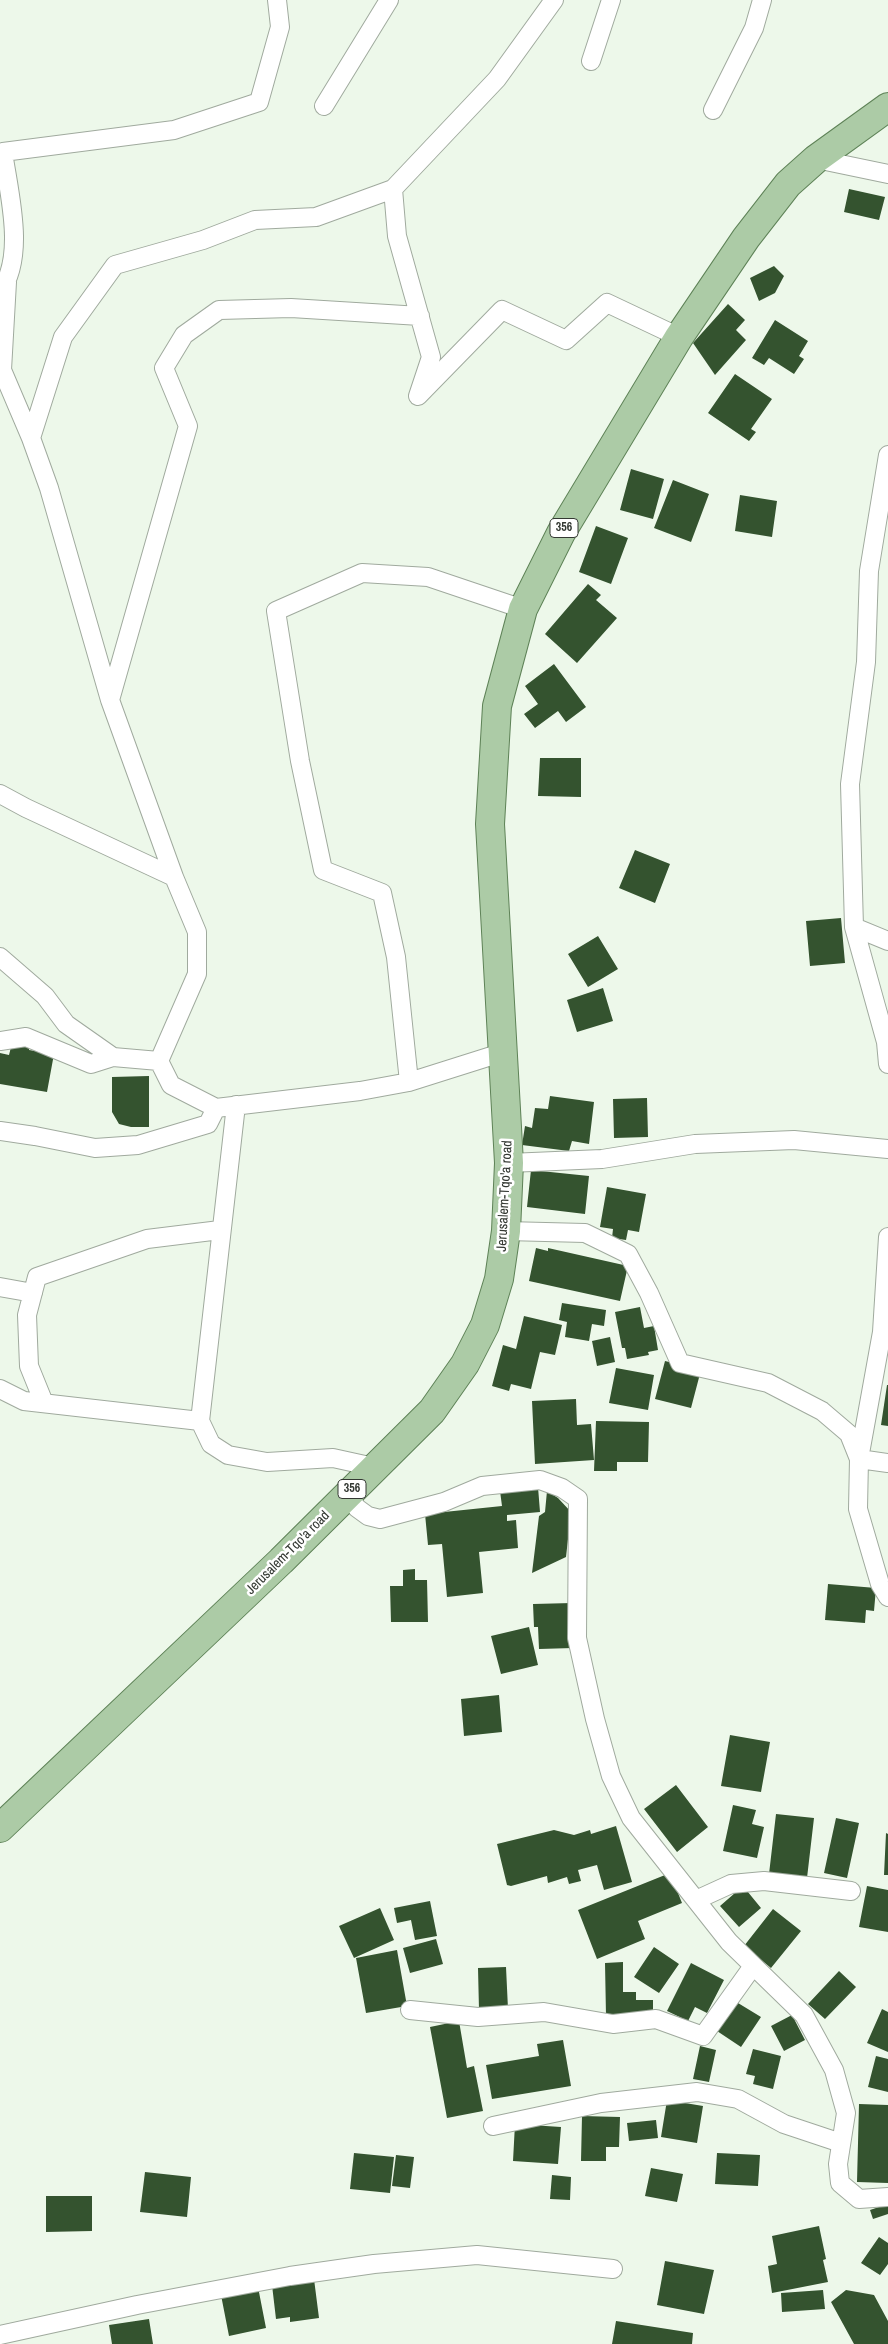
<!DOCTYPE html>
<html>
<head>
<meta charset="utf-8">
<style>
	body { margin:0 }
	canvas { display:block; background:#edf8ea }
</style>
</head>
<body>
<canvas width="888" height="2344"></canvas>
<script>
const c = document.querySelector('canvas').getContext('2d');
c.lineJoin = 'round';
function paint(path, color) {
  c.fillStyle = color;
  c.fill(path, 'evenodd');
}
function strokePath(path, color, width, dash) {
  c.strokeStyle = color;
  c.lineWidth = width;
  c.lineCap = dash ? 'butt' : 'round';
  c.setLineDash(dash || []);
  c.stroke(path);
}
function write(font, color, halo, rows, align = 'center') {
  c.font = font + ' "Archivo Narrow",sans-serif';
  c.lineWidth = 5;
  c.setLineDash([]);
  c.textBaseline = 'middle';
  c.strokeStyle = halo;
  c.fillStyle = color;
  for (const [text, x, y, turn = 0] of rows) {
    c.save();
    c.translate(x, y);
    c.rotate((+turn || 0) * Math.PI / 180);
    c.textAlign = isNaN(turn) ? turn : align;
    if (halo) c.strokeText(text, 0, 0);
    c.fillText(text, 0, 0);
    c.restore();
  }
}
paint(new Path2D(`
	M849 189 885 197 879 220 844 212Z
	M774 266 784 276 775 293 759 301 750 278Z
	M728 304 745 320 736 330 746 340 715 375 693 343Z
	M775 320 808 341 799 356 804 359 794 374 769 358 764 365 752 358Z
	M735 374 772 399 751 429 756 432 749 441 708 413Z
	M631 469 664 479 653 519 620 510Z
	M673 480 709 494 691 542 654 528Z
	M740 495 777 501 772 537 735 531Z
	M596 526 628 538 611 584 579 572Z
	M588 584 601 595 596 600 617 618 577 663 545 634Z
	M554 664 586 707 566 722 558 711 535 728 524 714 538 704 525 686Z
	M540 758H581V797L538 796Z
	M635 850 670 864 655 903 619 888Z
	M841 918 845 963 810 966 806 921Z
	M598 936 618 969 588 987 568 954Z
	M603 988 613 1021 577 1032 567 1000Z
	M12 1043 29 1047V1050L54 1054 47 1092 0 1084V1053L9 1055Z
	M149 1076V1127H131L119 1124 112 1112V1077Z
	M550 1096 594 1102 589 1144 572 1141 569 1151 522 1145 525 1126 532 1128 535 1108 548 1109Z
	M647 1098 648 1137 614 1138 613 1099Z
	M531 1170 589 1176 585 1214 527 1207Z
	M607 1187 646 1194 639 1232 628 1230 626 1240 612 1238 613 1229 600 1227Z
	M536 1248 548 1251V1248L628 1266 620 1301 529 1281Z
	M562 1303 606 1310 604 1326 592 1324 589 1341 565 1337 567 1322 559 1320Z
	M640 1307 644 1328 654 1326 658 1350 648 1352 649 1355 627 1359 625 1348H622L615 1312Z
	M524 1316 562 1325 555 1355 540 1352 531 1389 511 1384 509 1391 492 1386 503 1345 516 1349Z
	M610 1337 615 1362 597 1366 592 1341Z
	M665 1361 701 1370 691 1408 655 1399Z
	M616 1368 654 1375 648 1410 609 1403Z
	M887 1385H888V1426L881 1425Z
	M576 1399 577 1425 591 1424 594 1460 535 1464 532 1401Z
	M596 1421 649 1422 648 1462H617V1471H594Z
	M538 1487 540 1512 507 1515V1521L516 1520 518 1548 479 1552 483 1593 447 1597 442 1544 428 1545 425 1514 502 1506 500 1491Z
	M547 1491 558 1498 571 1512 566 1557 532 1573 539 1516 545 1512Z
	M415 1569V1580H427L428 1622H391L390 1586H403V1570Z
	M828 1584 876 1588 874 1611 866 1610 865 1623 825 1620Z
	M572 1603 573 1648 539 1649 538 1627H534L533 1604Z
	M529 1627 538 1665 501 1674 491 1636Z
	M499 1695 502 1732 464 1736 461 1699Z
	M730 1735 770 1742 761 1792 721 1786Z
	M676 1785 708 1827 677 1852 644 1809Z
	M733 1805 756 1810 752 1824 764 1827 757 1858 723 1851Z
	M776 1814 814 1818 807 1878 769 1874Z
	M836 1818 859 1823 847 1878 824 1873Z
	M616 1826 632 1882 604 1890 597 1865 578 1870 581 1881 569 1884 567 1877 548 1883 547 1876 511 1886 507 1885 497 1844 554 1830 574 1835 590 1830 591 1834Z
	M886 1833 888 1834V1875H884Z
	M670 1873 682 1903 638 1921 645 1939 597 1959 578 1910Z
	M743 1886 761 1908 739 1927 720 1906Z
	M867 1886 888 1890V1932L859 1927Z
	M430 1901 437 1936 415 1940 411 1920 397 1923 394 1908Z
	M380 1908 394 1940 354 1958 339 1926Z
	M773 1909 801 1931 771 1968 744 1946Z
	M436 1939 443 1964 410 1973 403 1948Z
	M654 1947 679 1964 659 1993 634 1977Z
	M397 1950 407 2006 366 2013 356 1958Z
	M623 1962V1992H636V2000H653V2015L606 2016 605 1963Z
	M691 1963 724 1980 707 2013 695 2007 688 2021 667 2011Z
	M506 1967 508 2009 479 2010 478 1968Z
	M839 1971 856 1987 825 2019 808 2004Z
	M738 2003 761 2017 741 2047 717 2031Z
	M882 2009 888 2012V2052L867 2043Z
	M792 2015 805 2040 784 2051 771 2026Z
	M459 2021 467 2068 474 2066 483 2111 447 2118 430 2027Z
	M563 2040 571 2086 492 2099 486 2065 539 2056 537 2044Z
	M700 2046 716 2050 709 2082 693 2079Z
	M753 2049 781 2056 773 2089 753 2084 755 2076 746 2074Z
	M876 2056 888 2059V2092L868 2087Z
	M667 2100 703 2106 697 2143 661 2137Z
	M859 2104 888 2105V2183L857 2182Z
	M582 2116 620 2117 619 2147H606V2161H581Z
	M656 2120 658 2138 629 2141 627 2123Z
	M515 2124 561 2127 558 2164 513 2161Z
	M354 2153 394 2157 390 2193 350 2189Z
	M717 2153 760 2155 758 2186 715 2184Z
	M396 2155 414 2157 410 2188 392 2186Z
	M651 2168 683 2174 677 2202 645 2196Z
	M145 2172 191 2177 187 2217 140 2212Z
	M552 2175 571 2177 570 2200 550 2199Z
	M46 2196H92V2231L46 2232Z
	M888 2204V2214L873 2219 870 2210Z
	M819 2226 826 2259 823 2260 828 2282 772 2293 768 2266 777 2264 772 2236Z
	M879 2237 888 2243V2264L880 2275 861 2263Z
	M665 2261 714 2270 704 2314 657 2305Z
	M314 2279 319 2318 290 2322V2317L276 2319 272 2285Z
	M258 2287 266 2328 229 2336 221 2295Z
	M823 2290 825 2309 782 2312 781 2293Z
	M846 2290 874 2295 888 2321V2344H854L831 2302Z
	M149 2319 153 2344H112L109 2325Z
	M616 2321 693 2333 692 2344H612Z`), '#34532f');
const minor = new Path2D(`
	M554 0 497 79 393 189 397 236 431 357 418 396 502 310 566 340 607 303 679 337
	M591 61 611 0
	M324 106 389 0
	M713 110 754 28 762 0
	M816 159 888 174
	M7 282 2 370 31 438 49 488 110 700 174 877
	M0 292C26 256 9 194 3 152L174 130 259 102 280 27 277 0
	M31 438 63 337 115 265 203 240 255 220 316 217 393 189
	M888 455 869 571 866 662 850 784 854 927 886 1042 888 1064
	M110 700 188 426 164 368 184 335 219 310 291 308 420 316
	M0 794 26 808 174 877 197 932V974L159 1061 171 1085 216 1108 360 1091 409 1082 504 1052
	M854 927 888 941
	M0 957 45 996 66 1024 113 1057 159 1061
	M0 1041 26 1037 91 1064 113 1057
	M409 1082 396 957 382 893 323 870 300 761 276 611 362 573 428 577 523 609
	M0 1131 35 1136 95 1148 138 1145 208 1124 216 1108
	M509 1163 602 1159 695 1144 794 1140 888 1149
	M506 1231 585 1233 628 1254 649 1293 680 1363 768 1383 822 1411 849 1434 859 1459 858 1509 880 1584 888 1597
	M888 1237 882 1332 859 1459 888 1463
	M0 1287 33 1293
	M0 1389 24 1401 200 1421 211 1444 228 1455 267 1462 333 1458 374 1467
	M44 1403 29 1366 27 1315 37 1277 147 1239 220 1230
	M200 1421 236 1105
	M347 1494 357 1508 368 1516 380 1519 444 1502 482 1486 540 1480 562 1488 578 1499 577 1638 595 1719 611 1776 631 1818 729 1942 804 2015 834 2070 846 2113 838 2164 840 2183 859 2199 888 2197
	M696 1900 731 1884 764 1881 851 1891
	M410 2010 478 2017 544 2012 613 2024 656 2019 703 2036 753 1966
	M493 2126 601 2103 697 2092 738 2099 784 2124 841 2143
	M0 2335 137 2305 290 2276 374 2264 477 2255 613 2269`);
const primary = new Path2D(`
	M0 1828 281 1561 432 1411 465 1364 485 1325 499 1279 506 1231 509 1163 490 824 497 706 523 609 561 533 679 337 746 238 788 184 816 159 888 107`);
strokePath(minor, '#a0aa9e', 20);
strokePath(primary, '#5e8257', 30);
strokePath(minor, '#fff', 18);
strokePath(primary, '#accba6', 28);
for (const [x, y, w] of [
	[564,528,28],
	[352,1489,28]
]) {
  const box = new Path2D();
  box.roundRect(x - w / 2, y - 9.5, w, 19, 4);
  c.fillStyle = '#fff';
  c.fill(box);
  strokePath(box, '#343933', 1);
}
write('bold 12px', '#343933', null, [
	["356",564,528],
	["356",352,1489]
]);
write('14px', '#343933', '#fff', [
	["Jerusalem-Tqo'a road",505,1196,-87],
	["Jerusalem-Tqo'a road",288,1553,-45]
]);
</script>
</body>
</html>
